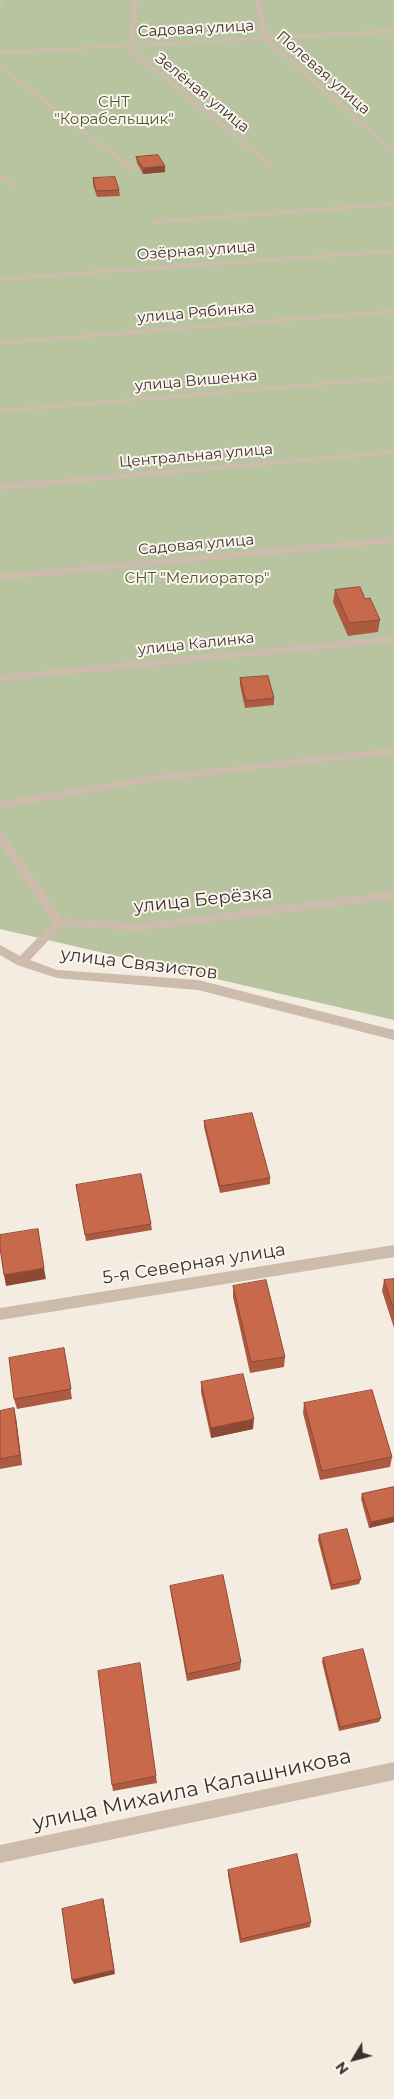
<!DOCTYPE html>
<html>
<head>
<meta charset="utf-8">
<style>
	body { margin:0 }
	#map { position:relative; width:394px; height:2099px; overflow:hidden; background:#f4ebe1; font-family:Montserrat,sans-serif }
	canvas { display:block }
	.north { position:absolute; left:329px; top:2034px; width:50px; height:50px; -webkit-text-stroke:4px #fbf5ee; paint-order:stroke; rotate:233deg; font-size:14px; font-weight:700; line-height:20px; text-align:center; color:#3b302b }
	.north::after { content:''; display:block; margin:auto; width:18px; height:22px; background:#3b302b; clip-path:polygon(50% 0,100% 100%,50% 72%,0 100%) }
</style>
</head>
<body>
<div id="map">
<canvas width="394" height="2099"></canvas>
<div class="north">N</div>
</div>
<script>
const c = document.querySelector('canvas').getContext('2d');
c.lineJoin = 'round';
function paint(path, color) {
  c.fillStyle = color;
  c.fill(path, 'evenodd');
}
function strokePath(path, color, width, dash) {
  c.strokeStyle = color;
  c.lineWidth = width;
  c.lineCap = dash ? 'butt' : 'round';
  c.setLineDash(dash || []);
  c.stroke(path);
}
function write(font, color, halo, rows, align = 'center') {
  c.font = font + ' Montserrat,sans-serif';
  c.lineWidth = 4;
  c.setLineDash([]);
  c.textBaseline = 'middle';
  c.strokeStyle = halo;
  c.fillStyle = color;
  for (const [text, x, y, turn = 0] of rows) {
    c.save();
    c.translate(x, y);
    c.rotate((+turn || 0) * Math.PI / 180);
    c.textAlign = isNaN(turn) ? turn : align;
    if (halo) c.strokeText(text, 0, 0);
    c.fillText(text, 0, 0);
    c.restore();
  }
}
paint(new Path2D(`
	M0 0H394V1020L0 929Z`), '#b8c4a0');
paint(new Path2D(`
	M0 0H5L0 8Z
	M132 0H138L134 44 262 37 255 0H261L267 36 394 29V33L269 40 394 149V154L263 40 134 47 135 51 276 167 274 170 130 53 128 47 0 55V51L129 44Z
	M0 64 137 170V172H133L0 69Z
	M0 173 19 186V188H15L0 178Z
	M394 202V206L154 224 151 222 154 220Z
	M394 249V253L0 281V277Z
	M394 309V313L0 345V341Z
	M394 376V380L0 413V409Z
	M394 450V454L0 490V484Z
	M394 537V543L0 580V574Z
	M394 636V642L0 681V675Z
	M394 748V754L157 781 0 809V801L157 775Z
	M0 832 4 833 62 918 140 923 394 891V899L140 931 62 926 30 960 57 970 198 980 394 1030V1040L198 990 57 978 17 965 0 955V945L20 956 53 922 0 844Z
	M394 1245V1257L0 1320V1308Z
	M394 1762V1780L0 1863V1845Z`), '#cdbbac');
paint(new Path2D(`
	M136 157 165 166V172L143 174 137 163Z
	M93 178 119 190 120 196 97 197 93 185Z
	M335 590 365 599 380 620 378 632 348 636 333 602Z
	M240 678 274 698V705L245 708 240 685Z
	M204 1121 270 1178V1184L220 1193 204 1127Z
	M76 1185 151 1224 152 1230 86 1241Z
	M394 1279V1328L382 1291 384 1280Z
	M233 1286 285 1357 284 1367 250 1373 233 1297Z
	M64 1348 72 1399 17 1409 14 1399Z
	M201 1382 253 1429 211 1438 201 1392Z
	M304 1403 392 1457 390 1467 320 1480 303 1413Z
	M0 1411 16 1418 22 1465 0 1469Z
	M394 1487V1522L369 1528 361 1499 362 1494Z
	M319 1535 361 1579 359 1584 331 1590 318 1540Z
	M170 1586 241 1662 240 1670 187 1681 171 1594Z
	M323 1658 381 1718 379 1722 339 1731 322 1662Z
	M156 1776 157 1783 113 1791 112 1785Z
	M228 1870 311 1922 310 1927 240 1943 228 1875Z`), '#ac5a40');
paint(new Path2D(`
	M165 166V172L143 174V168Z
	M44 1268 46 1279 6 1286 4 1275Z
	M14 1408 16 1418 22 1465 20 1455Z
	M254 1419 253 1429 211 1438V1428Z
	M394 1517V1522L369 1528 371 1522Z
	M103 1899 104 1904 115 1974 74 1984 72 1980Z`), '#8c4a34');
const building = new Path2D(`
	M158 155 165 166 143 168 136 157Z
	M115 177 119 190 96 191 93 178Z
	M360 587 365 599 370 598 380 620 349 623 335 590Z
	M268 676 274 698 246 701 240 678Z
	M252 1113 270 1178 220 1186 204 1121Z
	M141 1174 151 1224 85 1235 76 1185Z
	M38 1229 44 1268 4 1275 0 1248V1235Z
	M394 1279V1310L384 1280Z
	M266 1280 285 1357 251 1362 233 1286Z
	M64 1348 71 1389 14 1399 9 1358Z
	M243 1374 254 1419 211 1428 201 1382Z
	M372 1390 392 1457 322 1471 304 1403Z
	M14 1408 20 1455 0 1459V1411Z
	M394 1487V1517L371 1522 362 1494Z
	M347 1529 361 1579 332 1585 319 1535Z
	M223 1575 241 1662 187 1674 170 1586Z
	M363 1649 381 1718 340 1727 323 1658Z
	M140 1663 156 1776 112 1785 98 1671Z
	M297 1854 311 1922 241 1939 228 1870Z
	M103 1899 114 1970 72 1980 62 1909Z`);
paint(building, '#c8694b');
strokePath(building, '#8c4a34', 1);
write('15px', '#3b302b', '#fbf5ee', [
	["Садовая улица",196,29,-3],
	["Полевая улица",323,73,41],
	["Зелёная улица",202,93,39],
	["Озёрная улица",196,251,-4],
	["улица Рябинка",196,313,-5],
	["улица Вишенка",196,381,-5],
	["Центральная улица",196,456,-5],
	["Садовая улица",196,545,-5],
	["улица Калинка",196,644,-6]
]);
write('15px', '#4a5a2e', '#fbf5ee', [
	["СНТ",114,103],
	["\"Корабельщик\"",114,120],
	["СНТ \"Мелиоратор\"",197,579]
]);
write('18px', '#3b302b', '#fbf5ee', [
	["улица Берёзка",203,900,-6],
	["улица Связистов",139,964,7],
	["5-я Северная улица",194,1264,-9]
]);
write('21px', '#3b302b', '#fbf5ee', [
	["улица Михаила Калашникова",192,1790,-12]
]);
</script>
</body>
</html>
